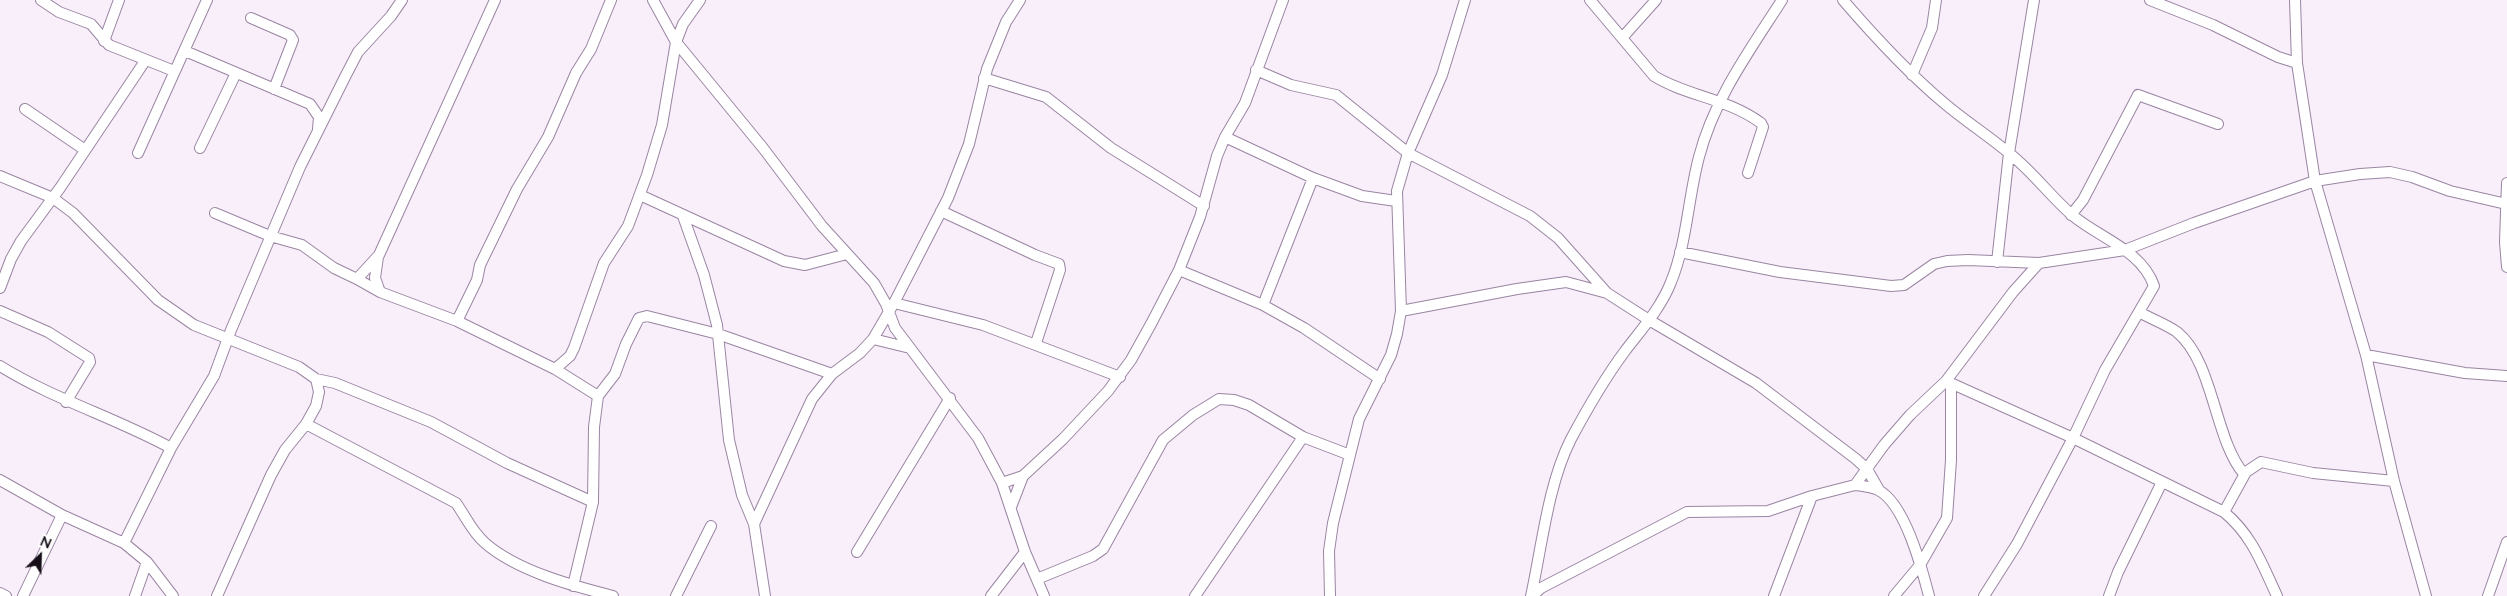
<!DOCTYPE html>
<html>
<head>
<meta charset="utf-8">
<style>
	body { margin:0 }
	#map { position:relative; width:2507px; height:596px; overflow:hidden; background:#f8effb; font-family:Lato,sans-serif }
	canvas { display:block }
	.north { position:absolute; left:15px; top:531px; width:50px; height:50px; -webkit-text-stroke:4px #fff; paint-order:stroke; rotate:24deg; font-size:14px; font-weight:700; line-height:20px; text-align:center; color:#160f19 }
	.north::after { content:''; display:block; margin:auto; width:18px; height:22px; background:#160f19; clip-path:polygon(50% 0,100% 100%,50% 72%,0 100%) }
</style>
</head>
<body>
<div id="map">
<canvas width="2507" height="596"></canvas>
<div class="north">N</div>
</div>
<script>
const c = document.querySelector('canvas').getContext('2d');
c.lineJoin = 'round';
function strokePath(path, color, width, dash) {
  c.strokeStyle = color;
  c.lineWidth = width;
  c.lineCap = dash ? 'butt' : 'round';
  c.setLineDash(dash || []);
  c.stroke(path);
}
const minor = new Path2D(`
	M41 0 59 12 91 24 109 45 174 71
	M495 0 379 255 357 279 380 292 457 321 555 369 570 356 574 348 604 263 628 226 647 175 662 125 676 42 683 24 700 0
	M653 0 676 42 763 148 822 226 874 283 886 304 895 328 978 438 1002 483 1025 552 1044 596
	M1590 0 1654 76C1686 96 1727 98 1761 123L1763 127 1748 173
	M1843 0C1874 36 1907 72 1944 103 1965 121 1989 136 2010 154 2033 172 2050 196 2072 215 2099 238 2142 250 2154 286L2105 370 2073 438 2017 544 1984 596
	M2150 0 2213 25 2278 57 2297 63
	M2295 0 2297 63 2315 181 2366 355 2394 481 2426 596
	M251 18 290 35 293 40 274 89
	M1622 38 1656 0
	M104 41 119 0
	M185 51 310 104 319 117 318 129
	M1256 70 1291 85 1336 95 1408 153 1530 216 1558 238 1607 293 1649 320 1756 383 1856 459 1867 469 1879 490
	M1912 75 1932 28 1936 0
	M984 78 1046 97 1111 148 1204 206
	M25 109 85 150
	M1225 137 1313 178 1362 196 1396 201
	M200 148 236 73
	M138 153 207 0
	M0 176 53 198 73 213 158 300 194 325 299 367 316 379 319 392 316 406 306 424 285 450 271 475 217 596
	M2507 183 2505 242 2507 267
	M640 195 784 261 805 265 847 254
	M941 211 1035 255 1059 264 1060 270 1036 343
	M215 213 270 236 302 245 334 268 357 279
	M2071 215 2083 200 2138 95 2218 124
	M683 216 704 275 717 325 729 440 742 495 754 524 765 596
	M1680 252 1780 272 1891 286 1904 285 1934 264 1947 261 1968 260 2039 263 2125 250 2194 223 2315 181 2360 174 2390 172 2412 177 2450 191 2506 204
	M378 257 375 278 380 292
	M1997 262 2009 153 2034 0
	M1179 270 1263 305 1304 328 1380 379
	M0 288 11 259 21 241 60 188 145 61
	M894 303 983 325 1120 377
	M1263 305 1313 178
	M0 311 48 332 89 358 90 362 66 402
	M1401 311 1517 289 1566 282 1607 293
	M2139 312C2151 319 2166 324 2177 332 2214 362 2214 439 2244 474
	M457 321 477 280 480 265 517 189 548 137 576 73 591 49 611 0
	M873 339 910 348
	M2366 355 2465 373 2507 376
	M0 366C55 400 114 417 171 448
	M555 369 598 396
	M316 379 335 383 431 422 507 463 593 502
	M1946 381 2073 438 2224 512C2252 535 2262 564 2277 596
	M306 424 456 503C466 517 472 532 485 543 517 571 573 586 613 596
	M0 480 62 515 124 543 147 562 173 596
	M1002 483 1023 476
	M1855 485C1862 486 1872 487 1878 490 1905 503 1922 569 1929 596
	M1011 507 1023 476 1063 439 1108 391 1131 360 1151 324 1179 270 1200 217 1217 156 1225 137 1245 103 1283 0
	M2224 512 2246 472 2261 462 2313 473 2394 481
	M754 524 812 399 832 374 860 353 873 339 894 303 948 198 969 144 987 69 1006 22 1020 0
	M124 543 171 448 214 376 231 330 300 167 346 75 358 52 391 16 402 0
	M857 552 950 398
	M1037 579 1093 556 1103 549 1163 440 1193 415 1219 399 1234 400 1249 405 1303 437 1350 455
	M573 586 593 502 594 427 598 396 615 374 626 344 639 318 647 316 718 334 832 374
	M0 593 6 596
	M23 596 62 515
	M135 596 147 562
	M676 596 711 526
	M991 596 1025 552
	M1195 596 1303 437
	M1330 596 1329 551 1333 523 1359 419 1391 355 1397 334 1401 311 1397 191 1408 153 1442 75 1465 0
	M1531 596C1542 546 1548 484 1571 439 1587 409 1605 378 1625 351 1641 330 1661 308 1671 282 1687 243 1688 198 1699 157 1714 99 1750 50 1782 0
	M1532 596 1541 588 1687 512 1768 511 1812 496 1855 485 1884 445 1910 415 1946 381 2013 292 2039 263
	M1774 596 1812 496
	M1894 596 1920 565 1947 518 1951 460V384
	M2109 596 2118 572 2162 482
	M2488 596 2507 542`);
strokePath(minor, '#9a85a2', 12);
strokePath(minor, '#fff', 10);
</script>
</body>
</html>
